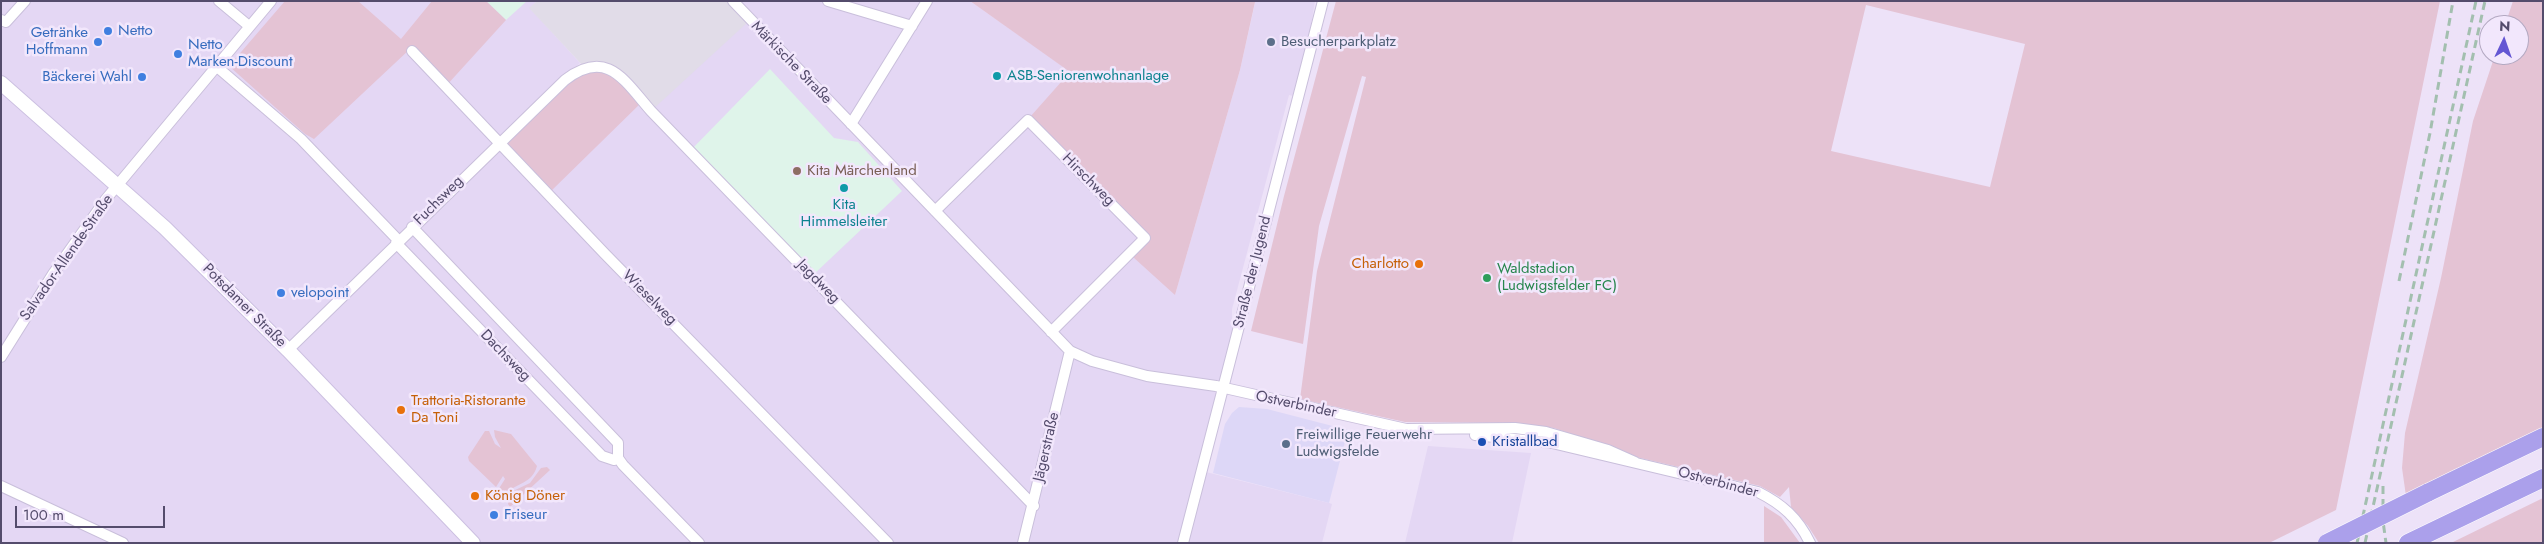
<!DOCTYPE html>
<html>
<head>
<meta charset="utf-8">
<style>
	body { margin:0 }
	#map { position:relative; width:2544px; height:544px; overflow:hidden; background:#ede2f8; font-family:Jost,sans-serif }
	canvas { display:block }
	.frame { position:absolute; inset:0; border:2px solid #544c6c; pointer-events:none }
	.north { position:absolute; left:2479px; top:15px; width:50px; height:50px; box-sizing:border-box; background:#f2e7fc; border:1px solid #b3a9c2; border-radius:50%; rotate:3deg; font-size:14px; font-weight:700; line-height:20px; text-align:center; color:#544c6c }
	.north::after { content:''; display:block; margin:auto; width:18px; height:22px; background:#6456d3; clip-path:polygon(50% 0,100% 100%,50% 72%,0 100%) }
	.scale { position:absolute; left:15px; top:506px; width:150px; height:22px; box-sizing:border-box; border:2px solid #544c6c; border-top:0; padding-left:6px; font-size:15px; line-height:18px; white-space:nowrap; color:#544c6c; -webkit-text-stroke:4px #f2e7fc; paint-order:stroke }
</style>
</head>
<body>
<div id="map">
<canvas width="2544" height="544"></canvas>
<div class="frame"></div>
<div class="north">N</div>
<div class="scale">100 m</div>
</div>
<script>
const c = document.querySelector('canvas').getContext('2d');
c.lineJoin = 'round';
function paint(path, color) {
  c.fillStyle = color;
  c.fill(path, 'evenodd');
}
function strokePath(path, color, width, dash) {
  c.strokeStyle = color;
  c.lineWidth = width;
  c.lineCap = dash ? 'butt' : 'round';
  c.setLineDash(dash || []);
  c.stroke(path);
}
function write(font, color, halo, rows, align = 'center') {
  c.font = font + ' Jost,sans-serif';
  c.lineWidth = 5;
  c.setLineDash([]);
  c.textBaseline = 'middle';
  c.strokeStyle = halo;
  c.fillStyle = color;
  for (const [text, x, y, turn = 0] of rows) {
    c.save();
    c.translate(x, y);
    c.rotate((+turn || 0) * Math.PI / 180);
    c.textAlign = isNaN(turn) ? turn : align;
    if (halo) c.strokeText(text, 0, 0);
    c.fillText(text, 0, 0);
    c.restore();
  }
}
paint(new Path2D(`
	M1 1H537L530 8 580 63 499 143 733 1H970L1071 72 1175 295 1240 70 1255 3 1251 1H1315L1301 86 1298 97 1289 95 1232 309V336L1198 470 1329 503 1332 504 1322 543H1Z
	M1428 446 1531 453 1512 543H1405Z`), '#e4d7f4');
paint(new Path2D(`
	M1239 407 1267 409 1348 430 1329 503 1213 473 1225 424 1232 413Z`), '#ddd7f7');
paint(new Path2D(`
	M537 1H733L749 21 651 111 584 67 529 8Z`), '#e1dce8');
paint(new Path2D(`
	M486 1H527L506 20Z
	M770 69 834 138 858 142 902 191 812 276 690 151Z`), '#dff4ea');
paint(new Path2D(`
	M285 1H358L401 39 432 1H486L506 20 446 86 410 49 314 139 305 134 229 66Z
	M970 1 1255 2 1240 70 1175 295 1133 257 1149 238 1030 117 1070 72Z
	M1336 1H2440L2336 510 2269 543H1819L1808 526 1791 507 1789 487 1780 497 1760 486 1636 457 1554 428 1519 423 1405 422 1300 399 1317 271 1366 77 1362 76 1319 226 1303 344 1251 331 1284 196ZM1866 5 2025 44 1990 187 1831 151Z
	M2513 1H2543V437L2407 503 2402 468 2405 433 2441 278 2473 121 2495 55H2519V25H2505Z
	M598 65 643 101 548 194 499 143 584 67Z
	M494 430 511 434 537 466C531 487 513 481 504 498L498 490 505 479 503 476 496 487 469 461 468 457 485 431H489L495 444 501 448 495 437Z
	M547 467 550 470 510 507 508 504 511 492 530 483 541 468Z
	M2543 498V543H2451Z
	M1764 506 1781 517 1800 543H1764Z`), '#e4c3d4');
const street = new Path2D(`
	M219 1 249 26
	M733 1 1070 351 1092 361 1147 376 1216 386 1406 429 1515 428 1546 432 1608 450 1635 462
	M828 1 912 26
	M1 20 6 22 25 1
	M412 51 605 254 888 543
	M216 66 301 139 399 241
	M851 124 927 1
	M935 211 1028 120 1145 238 1051 332
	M412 227 618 443V458L623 465 699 543
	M396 243 602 456 614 460 618 458
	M288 350 565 80C607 48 624 80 651 111L1034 506
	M1 357 53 274 106 199 271 1
	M1475 435 1552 443 1758 492C1782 504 1798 518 1810 543
	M1 486 123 543
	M1023 543 1070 351
	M1183 543 1323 1`);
const secondary = new Path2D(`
	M1 83 165 228 288 350 473 543`);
const highway = new Path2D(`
	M2427 493 2543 437
	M2408 543 2543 478`);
strokePath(street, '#c9bfdb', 12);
strokePath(secondary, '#ccc0e1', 16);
strokePath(highway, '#fff', 19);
strokePath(street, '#fff', 10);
strokePath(secondary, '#fff', 14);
strokePath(highway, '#aba0eb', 18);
strokePath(new Path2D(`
	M2399 281 2430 133 2453 1
	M2383 486V521L2386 543
	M2357 543 2476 1
	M2365 543 2485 1`), '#a3bfaf', 3, [8, 5]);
const highwayBridge = new Path2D(`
	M2327 543 2427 493`);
strokePath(highwayBridge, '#fff', 19, []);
strokePath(highwayBridge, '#aba0eb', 18);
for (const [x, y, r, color] of [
	[108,31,5,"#3f7fe0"],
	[98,42,5,"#3f7fe0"],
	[1271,42,5,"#5c6f8a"],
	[178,54,5,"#3f7fe0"],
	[997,76,5,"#0f9aa8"],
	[142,77,5,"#3f7fe0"],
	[797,171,5,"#8d6e63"],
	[844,188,5,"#0f9aa8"],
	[1419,264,5,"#e8710a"],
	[1487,278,5,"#2e9e5b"],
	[281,293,5,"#3f7fe0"],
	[401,410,5,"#e8710a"],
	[1482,442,5,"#1a4fb4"],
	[1286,444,5,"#5c6f8a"],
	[475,496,5,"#e8710a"],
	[494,515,5,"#3f7fe0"]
]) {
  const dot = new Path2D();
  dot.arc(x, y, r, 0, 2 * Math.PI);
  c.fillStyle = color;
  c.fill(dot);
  strokePath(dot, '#f2e7fc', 2);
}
write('15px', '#366cbe', '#f2e7fc', [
	["Netto",118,31],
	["Getränke",88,33,"right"],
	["Hoffmann",88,50,"right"],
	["Netto",188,45],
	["Marken-Discount",188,62],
	["Bäckerei Wahl",132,77,"right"],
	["velopoint",291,293],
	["Friseur",504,515]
], 'left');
write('15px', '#4e5e75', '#f2e7fc', [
	["Besucherparkplatz",1281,42],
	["Freiwillige Feuerwehr",1296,435],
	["Ludwigsfelde",1296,452]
], 'left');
write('15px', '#544c6c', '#f2e7fc', [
	["Märkische Straße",791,63,46],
	["Hirschweg",1088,180,45],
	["Fuchsweg",439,201,-45],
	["Salvador-Allende-Straße",67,258,-55],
	["Straße der Jugend",1253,272,-76],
	["Jagdweg",818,282,46],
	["Wieselweg",649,298,45],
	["Potsdamer Straße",244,306,45],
	["Dachsweg",505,356,46],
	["Ostverbinder",1296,405,12],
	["Jägerstraße",1047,447,-77],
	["Ostverbinder",1718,483,15]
]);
write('15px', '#0d838f', '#f2e7fc', [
	["ASB-Seniorenwohnanlage",1007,76],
	["Kita",844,205,"center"],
	["Himmelsleiter",844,222,"center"]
], 'left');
write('15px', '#785e54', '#f2e7fc', [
	["Kita Märchenland",807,171]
], 'left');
write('15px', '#c56008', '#f2e7fc', [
	["Charlotto",1409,264,"right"],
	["Trattoria-Ristorante",411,401],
	["Da Toni",411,418],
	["König Döner",485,496]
], 'left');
write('15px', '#27864d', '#f2e7fc', [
	["Waldstadion",1497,269],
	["(Ludwigsfelder FC)",1497,286]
], 'left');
write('15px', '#164399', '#f2e7fc', [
	["Kristallbad",1492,442]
], 'left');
</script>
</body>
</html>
